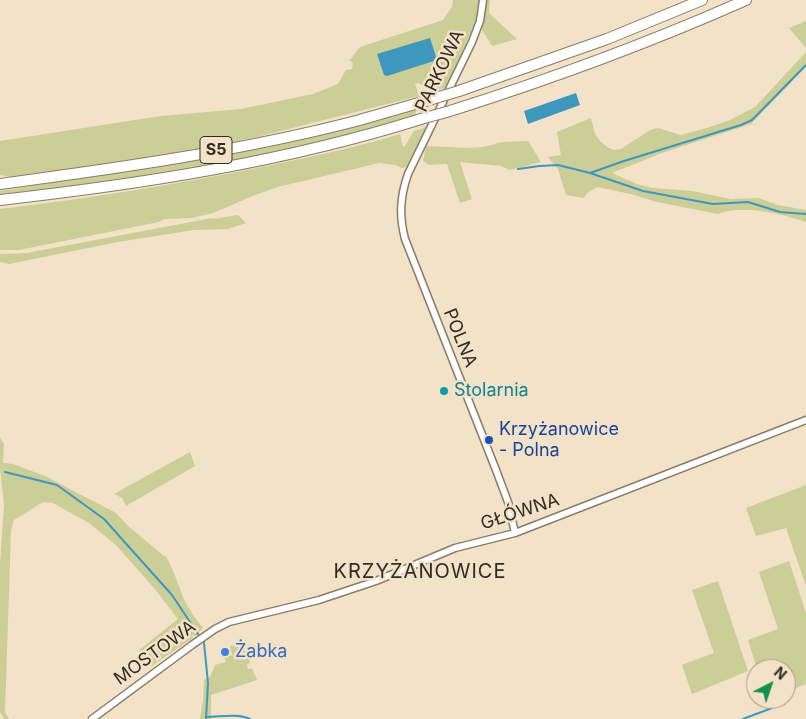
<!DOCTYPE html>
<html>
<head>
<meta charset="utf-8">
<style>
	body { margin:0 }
	#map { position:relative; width:806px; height:719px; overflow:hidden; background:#f1e2c8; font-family:Inter,sans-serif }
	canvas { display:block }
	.north { position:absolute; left:746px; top:659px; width:50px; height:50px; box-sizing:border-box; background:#f1e2c8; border:1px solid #a49985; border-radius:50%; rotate:41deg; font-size:14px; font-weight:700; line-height:20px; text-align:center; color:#312b21 }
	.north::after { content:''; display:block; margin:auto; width:18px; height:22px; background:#118f4b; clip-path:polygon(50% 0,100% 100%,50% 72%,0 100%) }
</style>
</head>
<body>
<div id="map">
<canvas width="806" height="719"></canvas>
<div class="north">N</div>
</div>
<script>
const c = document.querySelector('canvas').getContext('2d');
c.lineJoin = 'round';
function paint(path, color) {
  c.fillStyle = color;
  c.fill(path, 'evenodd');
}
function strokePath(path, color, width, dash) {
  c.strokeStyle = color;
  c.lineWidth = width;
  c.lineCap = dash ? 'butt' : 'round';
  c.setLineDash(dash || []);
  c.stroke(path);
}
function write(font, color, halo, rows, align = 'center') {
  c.font = font + ' Inter,sans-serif';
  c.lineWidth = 5;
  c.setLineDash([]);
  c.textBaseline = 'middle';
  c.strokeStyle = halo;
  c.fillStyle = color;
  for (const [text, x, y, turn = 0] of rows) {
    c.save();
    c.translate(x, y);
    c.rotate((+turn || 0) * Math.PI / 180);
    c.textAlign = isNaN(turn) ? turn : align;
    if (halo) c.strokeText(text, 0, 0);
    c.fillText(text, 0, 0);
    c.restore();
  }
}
paint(new Path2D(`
	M453 0H490L489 13 517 39 492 46 476 20 447 87 434 91 418 83 415 84 419 96 261 136 213 146 143 159 58 171 10 177 0 175V141L161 116 241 109 313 94 338 84 346 70 352 69 353 63 347 59 350 60 360 47 443 20 452 7Z
	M806 21V48L789 28Z
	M806 52V67L751 124 662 153 612 173 637 184 653 188 692 191 731 199 758 198 778 205 806 210V222C782 214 742 204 718 214L657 202 631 194 597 187 587 193 584 198 566 195 558 169 548 157 561 155 557 132 591 118 595 134 600 141 607 147 614 150 621 149 650 130 658 128 681 135 707 128 730 120 755 107Z
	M417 108 414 118C366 130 318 143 270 154 181 174 90 187 0 194V191L155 166Z
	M426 127 406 167 402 168 395 165 379 163 278 187 255 195 213 213 191 218 164 219 159 222 19 250H0V209C91 198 181 184 271 165 314 156 358 147 400 134L403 147 405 146 414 131Z
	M528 141 541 162 510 170 501 166 460 162 472 199 460 203 447 164 429 165 423 161 426 146 466 148 483 147 503 142Z
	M238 215 246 223 228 229 194 230 118 242 9 264 0 262V254L27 253 212 218 213 219Z
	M0 438 4 444 3 463 13 464 45 476 116 513 128 526 164 556H166C173 570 178 583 183 597 188 609 196 619 203 628L196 636 192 635 193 638 150 667 139 650 178 619 154 588 116 545 89 523 53 503 43 502 14 520 11 531 5 712 9 719H4L0 712V564L4 505 0 468Z
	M190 452 195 466 126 506 122 498 114 494Z
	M806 485V586L786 528 756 536 746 508Z
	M789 561 806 613V684L786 692V669H757L748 640 778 629 759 572Z
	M718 581 748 671 692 694 682 665 714 653 692 590Z
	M243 643 250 663 247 664 248 669 252 668 257 680 211 695V719H200L203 701 204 680 210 677 215 665 226 662 224 657 232 655 230 646 241 645Z`), '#cbce96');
paint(new Path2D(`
	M430 38 437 60 387 76 384 75 377 54Z
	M576 93 580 105 528 124 524 111Z`), '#3e97bd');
strokePath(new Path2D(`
	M518 169 539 166 558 165 590 173 643 191 713 204 748 202 780 212 806 214
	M590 173 624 161 741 125 752 120 806 65
	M5 472 57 485 104 519 172 595 204 643 208 683 206 719
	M206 717C221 717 237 713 250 719
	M743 719 772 708`), '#3e97bd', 2);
const tertiary = new Path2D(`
	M483 0 480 21 472 42 408 174C400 197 399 216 405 239L496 470 508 502 515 533
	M92 719 192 645 215 629 229 622 319 600 376 581 455 548 515 533 806 420`);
const motorway = new Path2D(`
	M459 91 607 39 702 0
	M450 111C551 79 649 43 746 0
	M0 184C119 168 240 151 356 121 381 114 405 107 429 100
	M0 200C142 184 284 162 421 119`);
strokePath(tertiary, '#8a7d64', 9);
strokePath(motorway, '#8a7d64', 12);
strokePath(tertiary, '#fff', 6);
strokePath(motorway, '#fff', 10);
const motorwayBridge = new Path2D(`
	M429 100 459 91
	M421 119 450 111`);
strokePath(motorwayBridge, '#8a7d64', 12, []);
strokePath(motorwayBridge, '#fff', 10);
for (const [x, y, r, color] of [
	[444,391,5,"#0f9aa8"],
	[489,440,5,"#1a4fb4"],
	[225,652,5,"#3f7fe0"]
]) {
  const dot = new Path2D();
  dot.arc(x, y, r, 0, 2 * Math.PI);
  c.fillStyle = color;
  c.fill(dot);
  strokePath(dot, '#f1e2c8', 2);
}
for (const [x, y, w] of [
	[216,150,32]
]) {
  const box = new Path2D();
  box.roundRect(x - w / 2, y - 13.5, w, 27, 4);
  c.fillStyle = '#f1e2c8';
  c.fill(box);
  strokePath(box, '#312b21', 1);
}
write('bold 16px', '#312b21', null, [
	["S5",216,150]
]);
write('18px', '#312b21', '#f1e2c8', [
	["PARKOWA",440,71,-64],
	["POLNA",460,338,68],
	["GŁÓWNA",520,512,-18],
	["MOSTOWA",155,653,-36]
]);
write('18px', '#0d838f', '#f1e2c8', [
	["Stolarnia",454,391]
], 'left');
write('18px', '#164399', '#f1e2c8', [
	["Krzyżanowice",499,430],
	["- Polna",499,451]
], 'left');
write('18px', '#366cbe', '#f1e2c8', [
	["Żabka",235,652]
], 'left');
c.letterSpacing = '1px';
write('20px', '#312b21', '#f1e2c8', [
	["KRZYŻANOWICE",420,572]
]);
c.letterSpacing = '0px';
</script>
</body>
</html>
